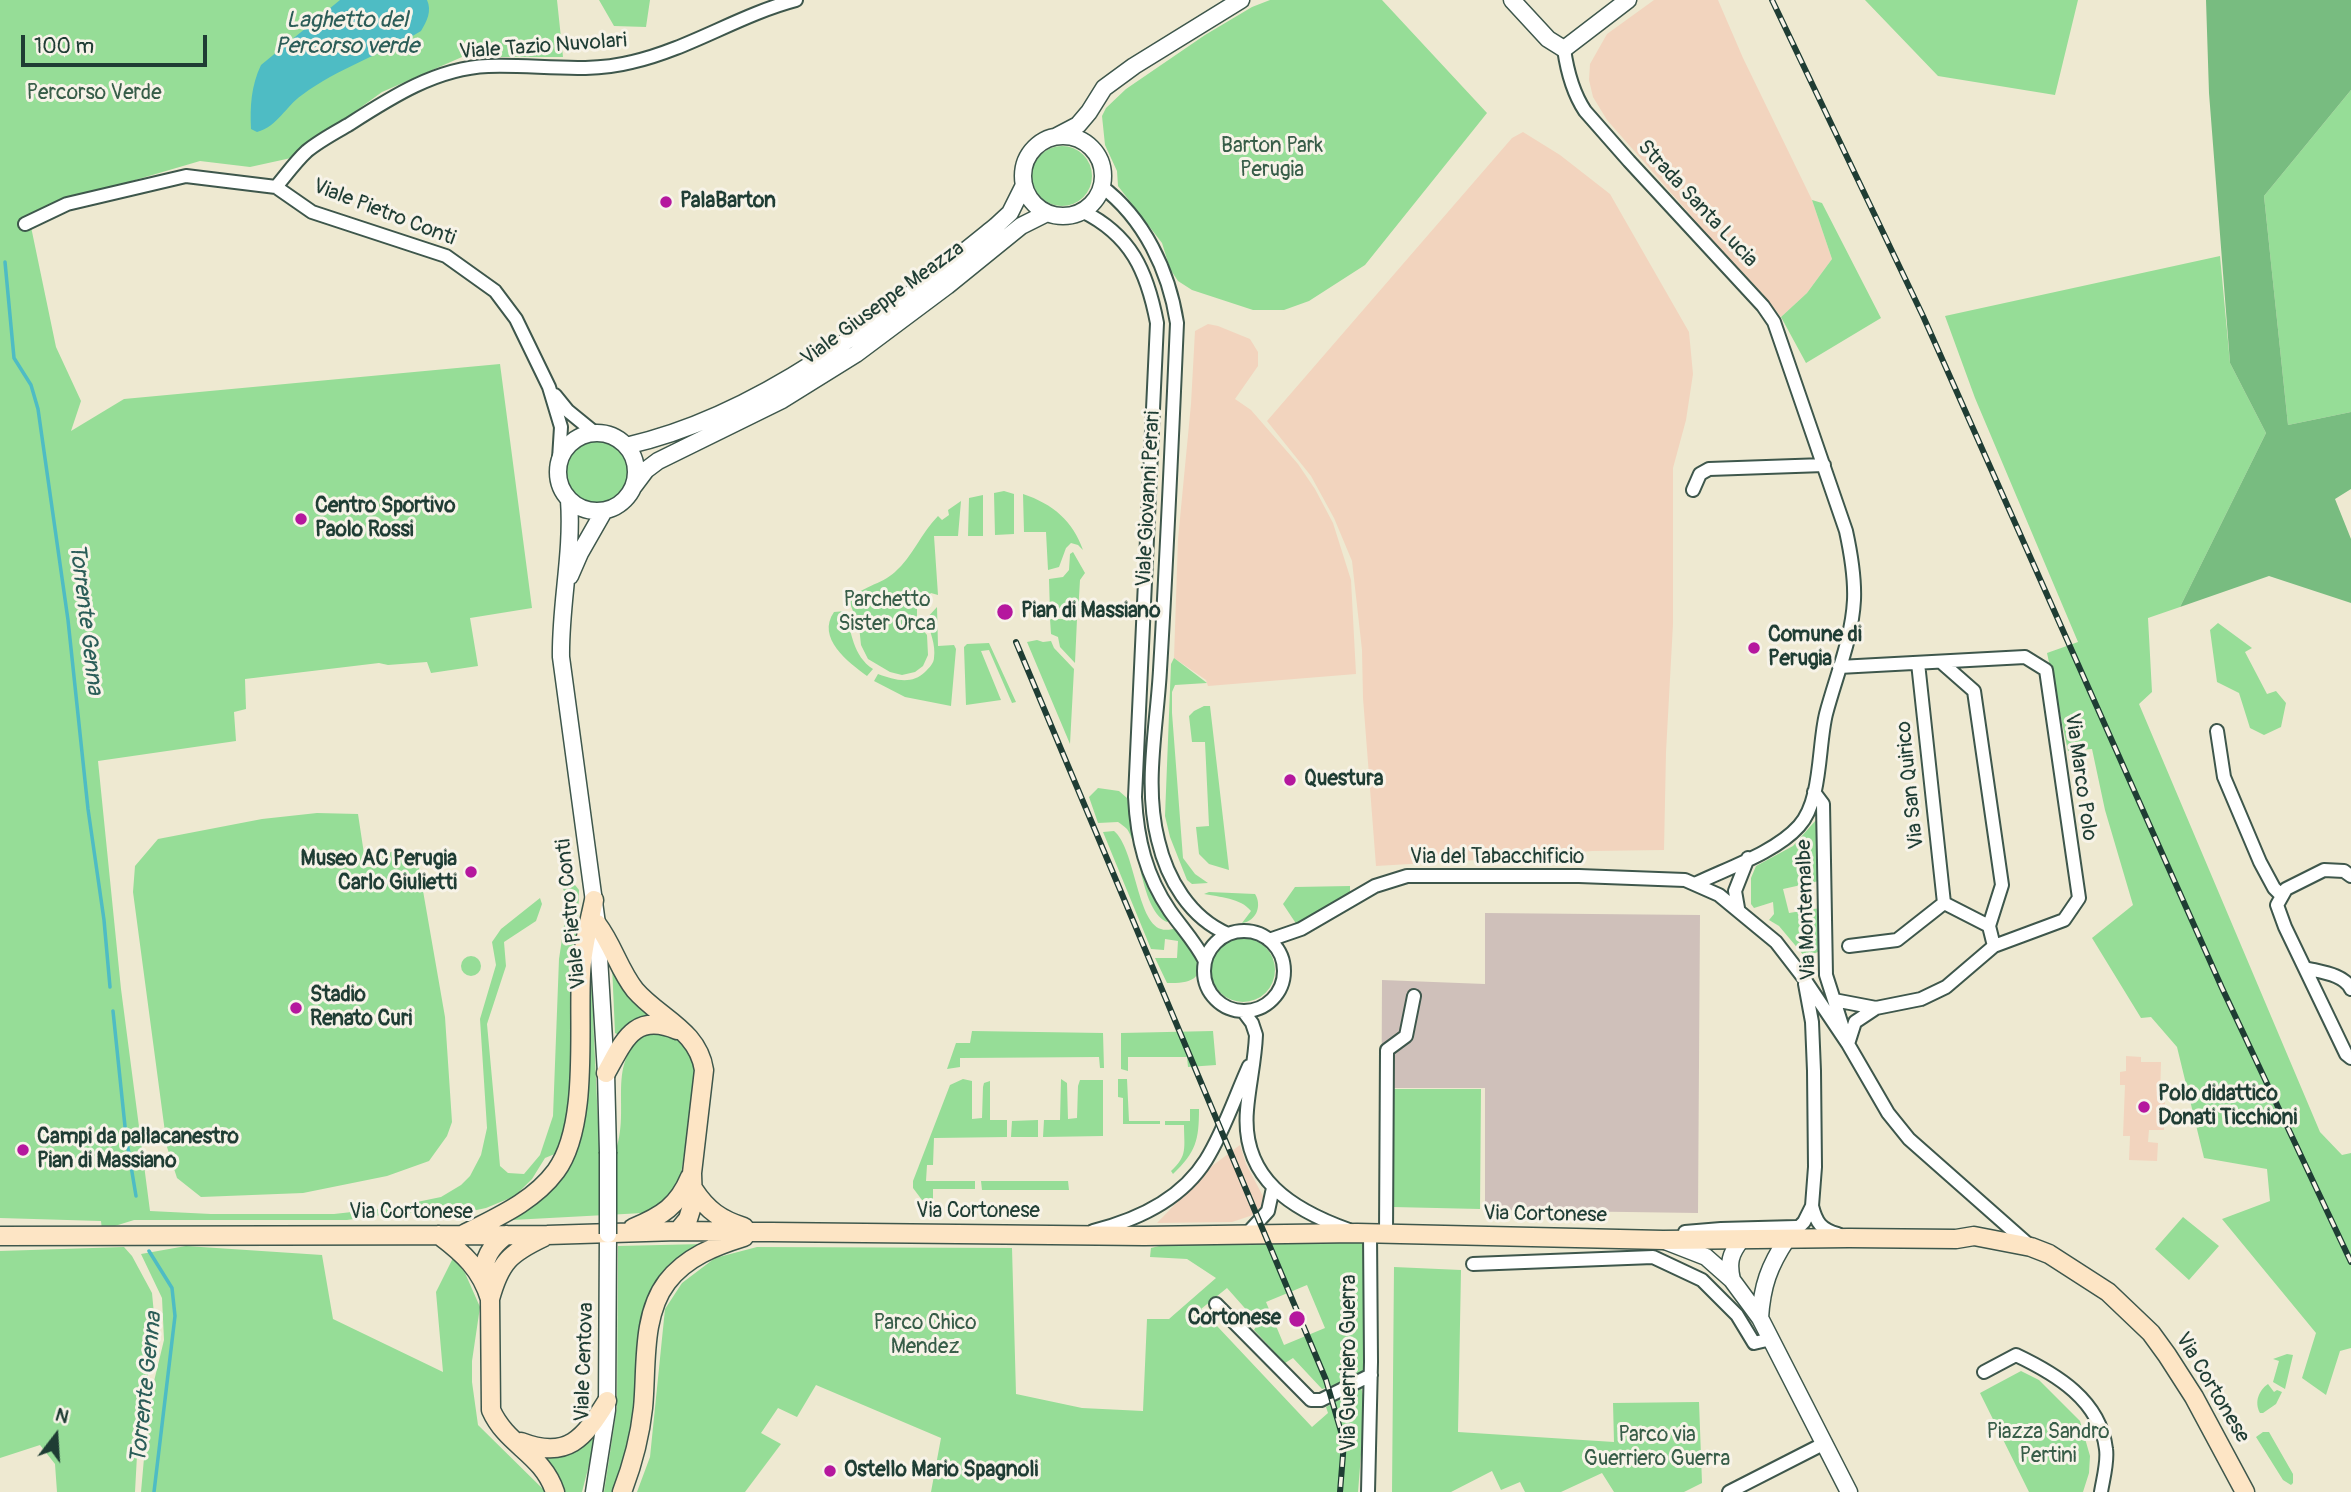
<!DOCTYPE html>
<html>
<head>
<meta charset="utf-8">
<style>
	body { margin:0 }
	#map { position:relative; width:2351px; height:1492px; overflow:hidden; background:#eee9d1; font-family:Pangolin,sans-serif }
	canvas { display:block }
	.north { position:absolute; left:21px; top:1401px; width:70px; height:70px; -webkit-text-stroke:5px #f7f3e8; paint-order:stroke; rotate:17deg; font-size:19px; font-weight:700; line-height:28px; text-align:center; color:#1f3d34 }
	.north::after { content:''; display:block; margin:auto; width:24px; height:32px; background:#1f3d34; clip-path:polygon(50% 0,100% 100%,50% 72%,0 100%) }
	.scale { position:absolute; left:21px; top:35px; width:186px; height:32px; box-sizing:border-box; border:4px solid #1f3d34; border-top:0; padding-left:9px; font-size:21px; line-height:24px; white-space:nowrap; color:#1f3d34; -webkit-text-stroke:5px #f7f3e8; paint-order:stroke }
</style>
</head>
<body>
<div id="map">
<canvas width="2351" height="1492"></canvas>
<div class="north">N</div>
<div class="scale">100 m</div>
</div>
<script>
const c = document.querySelector('canvas').getContext('2d');
c.lineJoin = 'round';
function paint(path, color) {
  c.fillStyle = color;
  c.fill(path, 'evenodd');
}
function strokePath(path, color, width, dash) {
  c.strokeStyle = color;
  c.lineWidth = width;
  c.lineCap = dash ? 'butt' : 'round';
  c.setLineDash(dash || []);
  c.stroke(path);
}
function write(font, color, halo, rows, align = 'center') {
  c.font = font + ' Pangolin,sans-serif';
  c.lineWidth = 6;
  c.setLineDash([]);
  c.textBaseline = 'middle';
  c.strokeStyle = halo;
  c.fillStyle = color;
  for (const [text, x, y, turn = 0] of rows) {
    c.save();
    c.translate(x, y);
    c.rotate((+turn || 0) * Math.PI / 180);
    c.textAlign = isNaN(turn) ? turn : align;
    if (halo) c.strokeText(text, 0, 0);
    c.fillText(text, 0, 0);
    c.restore();
  }
}
paint(new Path2D(`
	M1654 0H1718L1743 58 1812 200 1832 259 1807 293 1781 317 1763 294 1716 244 1607 120 1593 97 1589 80 1590 64 1607 34Z
	M1523 132 1560 155 1610 194 1689 332 1693 374 1686 420 1673 468V624L1666 752 1664 850 1592 851 1529 857 1376 866 1363 698 1362 650 1352 561 1334 518 1311 476 1267 421 1512 138Z
	M1208 324 1218 326 1250 339 1258 352V366L1235 399 1251 410 1298 464 1315 489 1333 523 1351 580 1356 674 1208 686 1206 680 1174 658 1178 539 1191 404 1195 331Z
	M2126 1056 2141 1057V1062H2161L2160 1100 2165 1101 2164 1130H2149L2148 1142 2158 1143 2157 1161 2129 1160 2130 1136H2123L2125 1085H2120V1072L2126 1071Z
	M1240 1145 1246 1164 1264 1198 1263 1205 1256 1214 1232 1222 1157 1223 1212 1166Z`), '#f2d4be');
paint(new Path2D(`
	M1485 913 1700 915 1698 1213 1485 1210V1088H1391L1381 1196 1382 980 1485 984Z`), '#cfc0ba');
paint(new Path2D(`
	M0 0H557L563 57H462L382 92 291 158 250 167 200 161 91 193 30 222 56 347 81 401 71 431 124 399 500 364 532 608 470 618 478 666 431 673 427 662 388 665 379 663 245 679 246 709 234 712 236 741 98 761 121 989 150 1211 211 1214H334L388 1208 441 1197 461 1185 470 1176 481 1155 487 1128 480 1019 496 965 492 942 501 929 540 898 542 904 536 921 504 942 506 966 487 1024 500 1166 508 1173 524 1174 540 1155 553 1116 559 959 568 899 561 885H575L579 890C576 977 576 1065 562 1151L545 1158 532 1179 515 1196 486 1208 472 1211 395 1213 347 1220H134L102 1230 101 1221 0 1218Z
	M599 0H650L646 27 614 26Z
	M1270 0H1382L1487 113 1365 265 1309 301 1284 310H1253L1192 290 1178 281 1170 269 1162 243 1118 186 1117 171 1105 145 1102 116 1106 108 1126 89 1205 35 1252 7Z
	M1865 0H2078L2055 95 1938 76Z
	M2351 90V412L2288 425 2264 196Z
	M1032 176a30 30 0 1 1 60 0a30 30 0 1 1-60 0Z
	M1812 200 1822 203 1881 318 1806 363 1781 317 1807 293 1832 259Z
	M2220 256 2230 363 2266 433 2180 607 2148 618 2152 692 2139 704 2320 1132 2342 1155 2351 1153V1348L2340 1351 2326 1395 2302 1378 2316 1333 2222 1219 2270 1201 2267 1169 2204 1158 2177 1047 2151 1017 2141 1018 2092 938 2133 905 2105 810 2092 749 2068 751 2047 653 2078 642 1975 398 1945 316Z
	M564 471a32 32 0 1 1 64 0a32 32 0 1 1-64 0Z
	M1004 491 1014 494V534L995 535 994 493Z
	M1023 494C1053 504 1073 521 1083 550L1078 545 1071 543 1066 548 1059 567 1048 570 1046 532H1024Z
	M983 495V536H968L969 498Z
	M961 501 958 536H934L938 595 931 593 917 606V623L927 635 928 655 923 666 915 672 902 675 890 672 868 659 861 645 859 626 849 601C861 586 881 585 895 572 913 556 921 533 938 516L942 520 949 515 948 510Z
	M1073 552 1085 573 1080 580 1078 614 1050 613 1049 579 1063 577 1069 570 1070 554Z
	M937 607 938 646 954 645 956 649 951 706 905 697 874 681 878 674C894 680 912 685 925 672 929 668 934 663 934 658 936 645 930 631 926 619Z
	M846 611C851 632 853 656 873 669L867 676C848 662 816 638 834 612Z
	M1050 619H1077L1075 663 1060 647 1058 637 1051 634Z
	M2218 623 2252 648 2245 652 2267 694 2276 691 2286 703 2281 727 2264 735 2250 728 2239 693 2217 682 2210 630Z
	M1037 640 1043 642 1051 641 1054 648 1074 669 1070 744 1027 642Z
	M989 643 1016 702 1012 703 989 650 981 651 1001 700 966 705 964 647 967 644Z
	M1174 658 1207 683 1175 685 1172 692V713L1183 858 1195 874 1208 883 1192 884 1187 880 1170 837 1165 816 1171 664Z
	M1204 706H1210L1229 870 1209 864 1199 854 1196 827 1209 826 1205 742H1192L1189 716 1194 711Z
	M1098 788 1119 791 1127 798 1133 825 1171 919 1167 922C1141 910 1141 849 1127 829 1124 826 1121 824 1118 822L1098 823 1089 797Z
	M317 813 358 814 366 867H373V861L397 849 418 862 445 1017 452 1122 447 1136 429 1161 387 1176 303 1193 201 1197 177 1178 167 1147 133 892 135 866 158 839 262 819Z
	M1816 820 1819 881 1783 889 1789 913 1820 908 1818 952 1805 957 1779 926 1769 920 1774 914 1773 902 1754 908 1751 904V878L1756 866 1793 846Z
	M1114 831C1135 848 1137 922 1161 929 1166 931 1172 929 1178 928 1194 953 1220 985 1167 983L1155 958H1177L1178 941 1165 939 1164 950 1151 949 1103 832Z
	M1350 886V896L1297 925 1283 904 1295 887Z
	M1209 892 1255 894C1262 905 1257 921 1242 923L1251 911C1241 898 1219 897 1204 894Z
	M1211 970a32 32 0 1 1 64 0a32 32 0 1 1-64 0Z
	M590 951 599 1144 603 1154 610 1163C637 1116 600 1065 648 1032 655 1032 666 1030 672 1032 688 1039 694 1057 696 1072L682 1168 677 1188 658 1207 643 1213 512 1220 514 1215 567 1167Z
	M461 966a10 10 0 1 1 20 0a10 10 0 1 1-20 0Z
	M612 965 651 1015 643 1018 619 1035 615 1033Z
	M972 1031 1103 1033 1104 1068H1100L1099 1057 960 1058V1067L947 1069 956 1043H970Z
	M1213 1031 1216 1065 1188 1067 1187 1057H1128V1071L1121 1069V1033Z
	M963 1079 972 1081V1119L982 1118 983 1087 984 1083 990 1081V1120H1007V1137L934 1138 933 1165H927L926 1181H975V1189H933V1201L922 1200 913 1188V1181L950 1085Z
	M1061 1079 1067 1083 1068 1119 1077 1118 1078 1086 1080 1080H1103V1136L1043 1137 1044 1120H1060Z
	M1118 1079H1127L1129 1121H1160V1124H1123V1098L1118 1097Z
	M1392 1089H1481L1480 1209 1393 1207Z
	M1190 1109H1199C1199 1140 1196 1152 1173 1174L1171 1171C1188 1156 1184 1147 1184 1125H1165V1121H1190Z
	M1038 1120V1137H1011L1012 1121Z
	M981 1181H1068L1069 1190H982Z
	M2183 1217 2219 1246 2189 1280 2155 1249Z
	M1364 1242 1365 1370 1336 1385 1322 1389 1293 1358 1285 1363 1254 1330 1258 1323 1227 1288 1201 1309 1312 1427 1328 1413 1326 1407 1361 1387 1365 1404 1358 1492H931L941 1438 816 1385 797 1417 778 1408 761 1433 781 1444 745 1492H637L650 1457 665 1309 682 1283 715 1258 757 1247 1012 1248 1016 1394 1082 1408 1143 1411 1147 1319H1169L1216 1278 1187 1259 1150 1257 1151 1248 1167 1244ZM1307 1285 1325 1328 1284 1345 1266 1302Z
	M703 1244 663 1280 625 1461 614 1492H604L617 1407 618 1246Z
	M186 1246 322 1255 333 1319 443 1372 436 1292 454 1256 465 1273 480 1307 472 1361V1382L478 1425 546 1492H141L149 1402 164 1340 162 1298 141 1254Z
	M124 1247 132 1256 152 1293 155 1325 137 1455 135 1492H57L55 1464 40 1445 0 1458V1251Z
	M1394 1267 1461 1270 1458 1432 1614 1442 1613 1403 1699 1402 1702 1483 1684 1492H1614L1602 1473 1561 1492H1525L1520 1482 1501 1490 1492 1471 1451 1492H1392Z
	M2287 1354 2293 1355 2285 1389 2273 1382 2279 1361 2273 1359Z
	M2021 1371 2039 1380 2080 1421 2090 1456 2089 1473 2083 1492H2029L1980 1393Z
	M2268 1384 2274 1392 2277 1390 2282 1392 2276 1404 2263 1413H2260C2254 1402 2259 1390 2268 1384Z
	M2263 1432H2269L2293 1474V1483L2291 1485 2283 1480 2256 1437Z
	M591 1436 594 1437 590 1461 582 1492H560L543 1457 555 1456Z`), '#96dd97');
paint(new Path2D(`
	M2206 0H2351V90L2264 196 2288 425 2351 412V489L2335 499 2351 539V603L2269 576 2180 607 2266 433 2230 363 2209 93Z`), '#78bc80');
paint(new Path2D(`
	M340 0H427C432 11 427 21 421 31 383 54 338 68 302 95 285 107 278 126 257 132L251 129C250 106 251 86 261 65Z`), '#4ebcc4');
strokePath(new Path2D(`
	M5 262 14 358 31 385 38 409 68 620 88 809 104 920 110 987
	M113 1011 126 1136 136 1196
	M149 1251 172 1288 175 1316 154 1492`), '#4ebcc4', 3.5);
const minor = new Path2D(`
	M1564 49C1567 70 1573 93 1585 111L1629 161 1763 306 1774 322 1846 531C1851 554 1855 577 1854 600 1852 639 1836 676 1826 714 1818 746 1822 801 1799 826 1776 852 1728 868 1697 883
	M1101 186C1144 218 1169 271 1177 323 1172 439 1167 554 1160 670 1157 726 1144 785 1158 840 1167 879 1190 918 1228 934
	M276 187C286 175 296 161 307 151 319 141 334 133 348 125 390 98 436 68 488 66 535 64 585 74 632 62 689 49 739 15 796 0
	M1082 211C1131 235 1147 271 1157 323L1135 797C1137 839 1146 876 1170 911 1182 928 1196 943 1205 961
	M25 224 67 204 186 176 276 187 312 212 446 256 495 291 516 319 549 387 561 427 559 459
	M555 395 568 411 595 433
	M1693 490 1700 474 1709 469 1824 465
	M1941 662 1974 691 2002 885 1989 926 1994 946
	M1918 663 1944 903 1989 926
	M2217 731 2224 777 2260 862 2274 888 2282 896
	M1814 792 1823 804 1826 975 1848 1044 1888 1113 1909 1139 2029 1245
	M2351 876 2344 871 2324 870 2286 889 2277 905 2285 927 2346 1054 2351 1058
	M1738 908 1735 891 1748 858
	M1204 971a40 40 0 1 1 80 0a40 40 0 1 1-80 0Z
	M1269 940 1301 929 1375 886 1407 876H1579L1685 880 1719 895 1776 942 1803 977 1848 1044
	M1849 946 1897 940 1944 903
	M2305 968C2320 972 2344 974 2351 989
	M1834 1000 1876 1008 1921 999 1946 987 1994 946 2064 920 2079 898 2046 670 2025 657 1839 667
	M1243 1011 1252 1023 1256 1035C1255 1061 1249 1085 1247 1110 1241 1179 1293 1210 1349 1230
	M1848 1044 1855 1022 1876 1008
	M1812 1206C1816 1222 1821 1230 1838 1234
	M1093 1231C1137 1220 1181 1200 1206 1160 1224 1131 1235 1097 1249 1066
	M1685 1232 1721 1229 1796 1227
	M1386 1234 1387 1050 1406 1036 1414 996
	M1246 1235 1268 1211 1273 1188
	M1787 1239 1804 1222 1812 1206 1815 1167 1814 1071 1812 1022 1805 984
	M1473 1264 1653 1257 1702 1280 1737 1315 1754 1343 1771 1339
	M1216 1304 1311 1400H1321L1371 1375
	M1984 1372 2016 1355C2056 1374 2100 1400 2106 1449 2108 1462 2103 1479 2101 1492
	M1368 1492 1371 1362 1370 1233
	M1729 1492 1825 1443`);
const tertiary = new Path2D(`
	M1512 0 1548 39 1564 49 1628 0
	M1057 136 1078 125 1089 112 1104 88 1134 66 1241 0
	M1023 176a40 40 0 1 1 80 0a40 40 0 1 1-80 0Z
	M558 472a39 39 0 1 1 78 0a39 39 0 1 1-78 0Z
	M626 446C765 415 887 314 996 226L1010 213 1024 185
	M634 486 646 470 658 461 782 400 856 354 947 286 1021 226 1047 213
	M569 500C573 553 560 605 561 657L597 924 606 1073 608 1152
	M570 576 580 553 604 511
	M1665 1241 1706 1257 1732 1280 1760 1318 1849 1492
	M1732 1280C1728 1263 1730 1254 1741 1240
	M1760 1318C1762 1286 1769 1266 1787 1239
	M594 1492 607 1410 608 1234`);
const secondary = new Path2D(`
	M597 924C613 945 619 970 635 990 659 1018 698 1030 704 1070L692 1173 693 1203 688 1219 678 1231
	M606 1073C624 1041 634 1012 677 1030
	M694 1190C707 1210 721 1220 744 1227
	M633 1228C662 1216 678 1206 690 1177
	M464 1234C497 1217 533 1202 556 1171 589 1126 578 1029 581 974 582 949 589 924 594 900
	M439 1235C463 1253 481 1269 490 1299L491 1410C507 1446 542 1453 555 1492
	M0 1236 547 1235 678 1231 1144 1236 1357 1233 1663 1240 1849 1238 1956 1239 1974 1236 2031 1247 2049 1254 2108 1292 2151 1333 2167 1355 2194 1397 2245 1492
	M483 1278C484 1258 490 1247 506 1235
	M490 1299C500 1262 510 1253 544 1237
	M521 1442C568 1460 584 1438 607 1401
	M622 1492C632 1466 640 1436 643 1408 647 1369 641 1316 667 1282 686 1257 715 1246 744 1237`);
strokePath(minor, '#3e574c', 16);
strokePath(tertiary, '#3e574c', 19);
strokePath(secondary, '#3e574c', 21);
strokePath(minor, '#fff', 12);
strokePath(tertiary, '#fff', 16);
strokePath(secondary, '#fde5c5', 18);
const rail = new Path2D(`
	M1772 0 1923 316 2222 988 2351 1262
	M1016 642 1326 1380 1344 1442 1340 1492`);
strokePath(rail, '#1f3d34', 6);
strokePath(rail, '#f7f3e8', 3.5, [10]);
const tertiaryBridge = new Path2D(`
	M608 1152V1234`);
strokePath(tertiaryBridge, '#3e574c', 19, []);
strokePath(tertiaryBridge, '#fff', 16);
for (const [x, y, r, color] of [
	[666,202,7,"#b5179e"],
	[301,519,7,"#b5179e"],
	[1005,612,9,"#b5179e"],
	[1754,648,7,"#b5179e"],
	[1290,780,7,"#b5179e"],
	[471,872,7,"#b5179e"],
	[296,1008,7,"#b5179e"],
	[2144,1107,7,"#b5179e"],
	[23,1150,7,"#b5179e"],
	[1297,1319,9,"#b5179e"],
	[830,1471,7,"#b5179e"]
]) {
  const dot = new Path2D();
  dot.arc(x, y, r, 0, 2 * Math.PI);
  c.fillStyle = color;
  c.fill(dot);
  strokePath(dot, '#f7f3e8', 2.5);
}
write('21px', '#1f3d34', '#f7f3e8', [
	["Viale Tazio Nuvolari",543,47,-4],
	["Strada Santa Lucia",1697,204,47],
	["Viale Pietro Conti",384,213,21],
	["Viale Giuseppe Meazza",883,304,-36],
	["Viale Giovanni Perari",1149,499,-87],
	["Via Marco Polo",2080,777,82],
	["Via San Quirico",1911,785,-96],
	["Via del Tabacchificio",1497,858],
	["Via Montemalbe",1807,910,-92],
	["Viale Pietro Conti",572,914,-96],
	["Via Cortonese",978,1212],
	["Via Cortonese",411,1213],
	["Via Cortonese",1545,1215,1],
	["Viale Centova",585,1362,-88],
	["Via Guerriero Guerra",1350,1363,-90],
	["Via Cortonese",2212,1388,59]
]);
write('21px', '#375d48', '#f7f3e8', [
	["Percorso Verde",94,94],
	["Barton Park",1272,147],
	["Perugia",1272,171],
	["Parchetto",887,601],
	["Sister Orca",887,625],
	["Parco Chico",925,1324],
	["Mendez",925,1348],
	["Piazza Sandro",2048,1433],
	["Pertini",2048,1457],
	["Parco via",1657,1436],
	["Guerriero Guerra",1657,1460]
]);
write('bold 21px', '#1f3d34', '#f7f3e8', [
	["PalaBarton",680,202],
	["Centro Sportivo",315,507],
	["Paolo Rossi",315,531],
	["Pian di Massiano",1021,612],
	["Comune di",1768,636],
	["Perugia",1768,660],
	["Questura",1304,780],
	["Museo AC Perugia",457,860,"right"],
	["Carlo Giulietti",457,884,"right"],
	["Stadio",310,996],
	["Renato Curi",310,1020],
	["Polo didattico",2158,1095],
	["Donati Ticchioni",2158,1119],
	["Campi da pallacanestro",37,1138],
	["Pian di Massiano",37,1162],
	["Cortonese",1281,1319,"right"],
	["Ostello Mario Spagnoli",844,1471]
], 'left');
write('italic 23px', '#2b5d58', '#f7f3e8', [
	["Laghetto del",347,21],
	["Percorso verde",347,47],
	["Torrente Genna",85,619,83],
	["Torrente Genna",147,1388,-84]
]);
</script>
</body>
</html>
